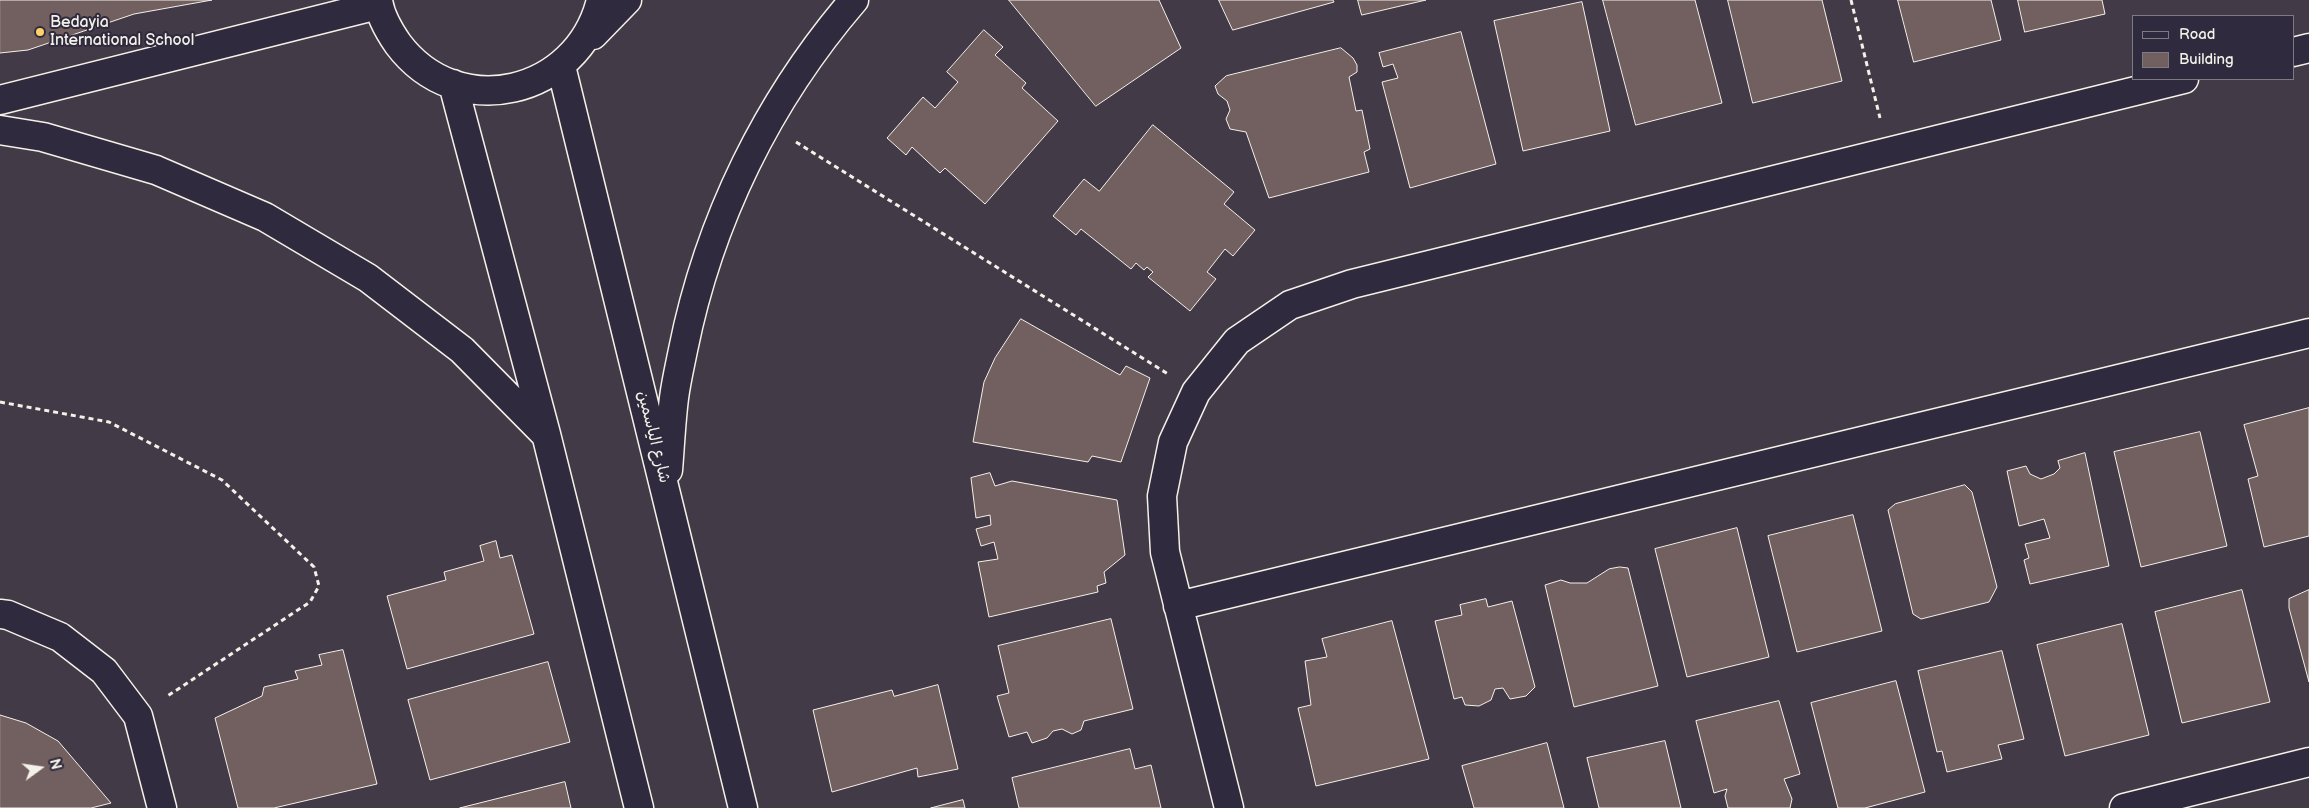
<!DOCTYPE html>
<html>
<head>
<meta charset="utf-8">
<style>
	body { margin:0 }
	#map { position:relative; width:2309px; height:808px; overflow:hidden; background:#433a47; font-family:"Balsamiq Sans",sans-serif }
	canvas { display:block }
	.legend { position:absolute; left:2132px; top:15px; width:162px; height:65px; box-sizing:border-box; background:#2f2a3d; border:1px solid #7e7a81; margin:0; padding:6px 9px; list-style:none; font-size:15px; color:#f4f1e8 }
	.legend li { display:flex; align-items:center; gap:10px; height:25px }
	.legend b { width:25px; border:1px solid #7e7a81 }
	.north { position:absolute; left:15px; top:743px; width:50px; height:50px; -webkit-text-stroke:4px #2f2a3d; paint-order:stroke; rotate:76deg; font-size:14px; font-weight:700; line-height:20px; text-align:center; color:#f4f1e8 }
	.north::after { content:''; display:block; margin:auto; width:18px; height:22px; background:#f4f1e8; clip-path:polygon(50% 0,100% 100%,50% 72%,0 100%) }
</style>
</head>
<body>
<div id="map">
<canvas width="2309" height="808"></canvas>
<ul class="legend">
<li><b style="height:6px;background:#2f2a3d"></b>Road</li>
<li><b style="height:14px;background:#725f5f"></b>Building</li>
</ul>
<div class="north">N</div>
</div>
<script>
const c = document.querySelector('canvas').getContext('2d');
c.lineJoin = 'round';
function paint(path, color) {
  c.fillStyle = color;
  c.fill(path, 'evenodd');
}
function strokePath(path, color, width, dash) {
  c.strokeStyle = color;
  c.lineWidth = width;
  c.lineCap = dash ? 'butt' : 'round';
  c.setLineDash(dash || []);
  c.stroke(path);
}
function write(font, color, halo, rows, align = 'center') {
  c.font = font + ' "Balsamiq Sans","Playpen Sans Arabic",sans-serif';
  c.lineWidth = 4;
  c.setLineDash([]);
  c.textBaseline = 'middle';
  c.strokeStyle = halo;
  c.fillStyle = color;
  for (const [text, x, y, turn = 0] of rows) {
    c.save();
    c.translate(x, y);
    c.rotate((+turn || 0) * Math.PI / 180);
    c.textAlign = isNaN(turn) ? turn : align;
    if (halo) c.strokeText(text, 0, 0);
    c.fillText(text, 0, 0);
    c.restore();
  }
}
const building = new Path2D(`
	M0 0H212L134 14 28 50 0 53Z
	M1009 0H1159L1181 48 1096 106Z
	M1219 0H1333L1334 2 1233 30Z
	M1358 0H1426L1362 15Z
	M1603 0H1695L1722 103 1636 125Z
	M1728 0H1822L1842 81 1753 103Z
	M1898 0H1991L2001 40 1914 62Z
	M2018 0H2102L2105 14 2025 32Z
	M1582 2 1610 131 1523 151 1494 21Z
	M984 30 1003 47 995 55 1026 83 1022 88 1058 121 985 204 945 168 940 173 912 147 906 155 887 138 923 97 935 108 958 82 947 72Z
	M1461 32 1496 164 1410 188 1382 82 1398 78 1393 64 1383 67 1379 53Z
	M1341 48 1353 58 1357 65V72L1349 77 1356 111 1362 110 1370 149 1364 152 1369 172 1269 198 1246 132 1230 129 1226 119 1230 110 1227 101 1218 94 1215 86 1226 76Z
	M1153 125 1234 192 1224 204 1255 230 1233 256 1225 249 1207 272 1216 279 1190 311 1148 277 1153 272 1147 267 1144 270 1136 263 1131 269 1081 229 1076 235 1053 216 1084 179 1099 191Z
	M1021 319 1120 375 1126 366 1150 378 1121 462 1092 456 1088 462 973 442 984 382 995 358Z
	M2309 408V536L2264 547 2248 479 2258 476 2244 425Z
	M2200 432 2227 546 2141 567 2114 452Z
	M2085 453 2109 566 2030 584 2024 560 2029 558 2025 544 2050 538 2044 519 2019 526 2007 471 2026 466 2030 474 2041 479 2054 474 2060 468 2058 461Z
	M990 473 995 486 1012 481 1117 500 1125 555 1104 572 1106 583 1097 586 1098 592 989 617 978 562 998 559 994 542 981 546 976 529 991 525 990 515 976 518 971 478Z
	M1965 485 1972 492 1997 587 1989 602 1921 619 1913 614 1888 510 1895 504Z
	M1853 515 1882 631 1797 652 1768 536Z
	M1737 528 1769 657 1687 677 1655 549Z
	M496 541 500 558 512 555 534 634 407 669 387 596 446 580 444 572 484 561 480 546Z
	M1620 567 1628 568 1658 686 1574 707 1545 585 1561 580 1570 583H1587L1609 569Z
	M2242 590 2270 702 2182 723 2155 612Z
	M2309 590V682L2289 608V599Z
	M1486 599 1488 607 1512 601 1535 687 1526 696 1510 699 1503 688 1495 689 1491 700 1479 706 1465 705 1462 697 1454 699 1435 621 1462 615 1460 605Z
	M1111 619 1133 709 1084 721 1081 730 1072 734 1062 729 1053 731 1047 738 1032 743 1027 732 1009 737 997 696 1009 693 998 646Z
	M1392 621 1429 759 1316 786 1298 708 1311 705 1305 661 1327 657 1322 639Z
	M2122 624 2149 735 2065 756 2037 645Z
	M343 650 377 784 274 808H238L215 718 262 696 264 687 298 679 295 671 322 665 319 655Z
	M2002 651 2024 739 1998 745 2002 759 1947 772 1942 751 1937 752 1918 671Z
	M548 662 570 742 430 780 408 700Z
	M1896 681 1925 792 1865 808H1838L1811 703Z
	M938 685 958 769 918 777 917 768 832 792 813 710 892 690 894 696Z
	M1779 701 1800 774 1784 779 1792 799 1790 808H1728L1725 796 1727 789 1714 793 1696 721Z
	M0 715 26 723 58 741 111 803 91 808H0Z
	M1665 741 1681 808H1599L1587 758Z
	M1547 743 1564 808H1474L1462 766Z
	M1130 749 1135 769 1151 765 1161 808H1019L1012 778Z
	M565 782 571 808H460Z
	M963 800 965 808H931Z`);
paint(building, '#725f5f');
strokePath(building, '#f4f1e8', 1);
const minor = new Path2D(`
	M378 0C380 16 389 31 398 44 458 124 578 95 601 0
	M593 35 627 0
	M2293 52 2309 48
	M561 66 743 808
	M453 84 546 434 639 808
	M0 100 378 5
	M0 130 43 137 156 170 265 217 368 278 462 350 545 434
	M668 470C670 446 671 422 674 398 676 382 680 365 683 350 709 220 768 100 854 0
	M1178 606 2309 333
	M0 614 8 615 60 637 104 671 138 716 162 808
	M1229 808 1165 552 1162 496 1173 442 1196 392 1237 341 1290 305 1352 284 2184 79
	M2124 808 2309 762`);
strokePath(minor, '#f4f1e8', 31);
strokePath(new Path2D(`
	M1851 0 1880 118
	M796 142 1168 374
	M0 402 109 422 222 480 314 567 319 586 310 602 166 697`), '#f4f1e8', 3, [5, 4]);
strokePath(minor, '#2f2a3d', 28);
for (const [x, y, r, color] of [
	[40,32,5,"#ffd166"]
]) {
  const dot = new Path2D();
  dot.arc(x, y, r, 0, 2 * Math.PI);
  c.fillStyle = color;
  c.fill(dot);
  strokePath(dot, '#2f2a3d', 2);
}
write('16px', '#f4f1e8', '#2f2a3d', [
	["Bedayia",50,23],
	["International School",50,41]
], 'left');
write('16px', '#f4f1e8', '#2f2a3d', [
	["شارع الياسمين",653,437,76]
]);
</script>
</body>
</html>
